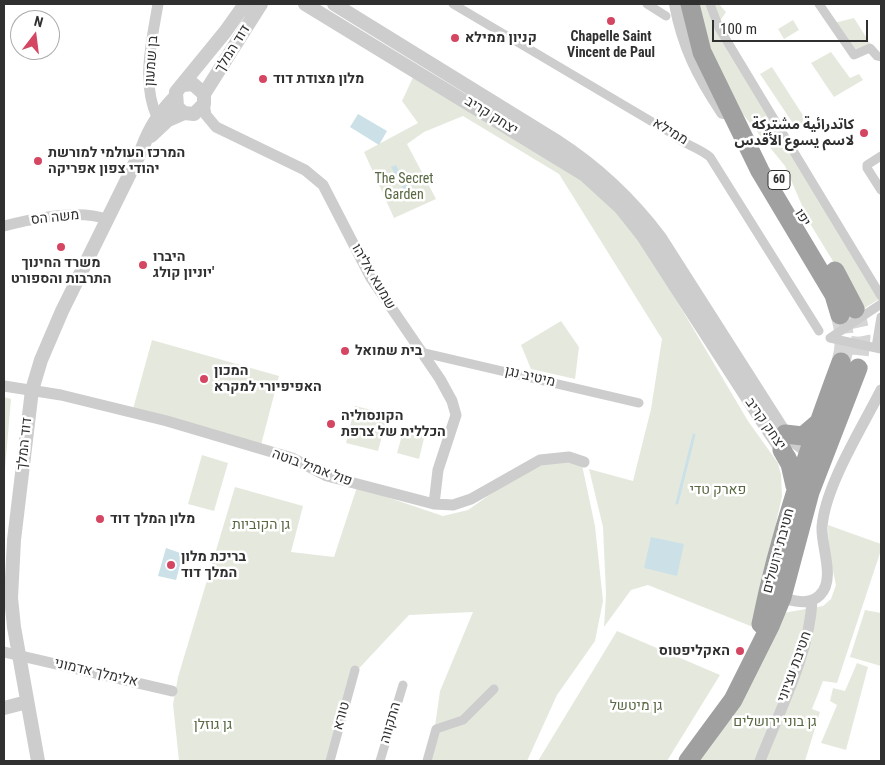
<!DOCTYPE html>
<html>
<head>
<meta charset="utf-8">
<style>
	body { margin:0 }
	#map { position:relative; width:885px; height:765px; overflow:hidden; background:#fff; font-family:"Roboto Condensed",sans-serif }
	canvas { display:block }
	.frame { position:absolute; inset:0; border:5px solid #303030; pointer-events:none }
	.north { position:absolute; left:10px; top:10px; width:50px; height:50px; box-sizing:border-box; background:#fff; border:1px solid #acacac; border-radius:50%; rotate:15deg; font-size:14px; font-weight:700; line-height:20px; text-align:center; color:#303030 }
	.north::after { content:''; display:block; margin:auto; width:18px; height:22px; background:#d44662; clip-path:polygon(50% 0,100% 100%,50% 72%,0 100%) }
	.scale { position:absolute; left:712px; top:20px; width:156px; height:22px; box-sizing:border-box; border:2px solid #303030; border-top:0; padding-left:6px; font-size:15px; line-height:18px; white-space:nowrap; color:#303030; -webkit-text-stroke:4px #fff; paint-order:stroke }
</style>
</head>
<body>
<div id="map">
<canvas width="885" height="765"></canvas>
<div class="frame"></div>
<div class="north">N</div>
<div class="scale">100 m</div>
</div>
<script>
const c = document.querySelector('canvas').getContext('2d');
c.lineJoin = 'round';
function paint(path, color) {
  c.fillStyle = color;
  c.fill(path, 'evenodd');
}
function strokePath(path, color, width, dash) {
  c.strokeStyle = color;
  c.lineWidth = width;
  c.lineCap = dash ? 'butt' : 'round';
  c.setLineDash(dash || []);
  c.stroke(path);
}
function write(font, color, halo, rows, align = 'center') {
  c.font = font + ' "Roboto Condensed","Noto Sans Arabic",Heebo,sans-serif';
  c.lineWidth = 5;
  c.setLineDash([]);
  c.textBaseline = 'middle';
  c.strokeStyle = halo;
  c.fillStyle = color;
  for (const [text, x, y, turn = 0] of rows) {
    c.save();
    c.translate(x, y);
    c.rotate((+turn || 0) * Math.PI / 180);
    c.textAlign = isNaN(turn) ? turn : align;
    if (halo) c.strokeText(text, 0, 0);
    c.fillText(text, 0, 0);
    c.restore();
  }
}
paint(new Path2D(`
	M698 4H719L726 12 720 21 758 84 781 135 879 299 860 311 839 271 809 222 785 166 737 107 712 55Z
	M854 18 871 45 854 53 834 23Z
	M793 20 799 30 784 39 778 29Z
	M831 52 850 78 859 74 863 80 834 97 811 63Z
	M772 67 804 117 803 121 808 125 798 131 760 74Z
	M415 73 575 174 618 212 655 264 748 421 778 463 781 475 782 496 771 546 758 629 648 585 631 590 604 627 606 594 603 527 589 469 633 481 651 409 662 339 559 174 463 116 424 132 407 144 436 199 394 218 364 152 418 123 402 101Z
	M561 321 579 347 575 379 531 369 521 345Z
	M152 340 279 376 261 445 133 409Z
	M4 397 11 399 4 481Z
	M355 406 388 414 378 451 346 443Z
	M404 428 425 434 419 459 397 453Z
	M202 455 228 463 214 511 188 504Z
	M567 460 582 465 595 526 603 601 595 641 557 695 527 761H430L440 691 473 612 409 615 350 678 330 761H179L173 704 178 677 235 487 303 506 291 552 334 557 357 487 443 516 468 510 526 469 540 463Z
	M828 525 881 544V550L837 683 823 681 812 709 820 712 805 761H698L783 613 823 606 831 599 836 585 829 553Z
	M865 610 881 613V666L850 657Z
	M617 631 720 675 667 761H538Z
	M857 663 868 667 846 750 821 743 837 705 830 701 833 688 845 691Z`), '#e5e9dd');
paint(new Path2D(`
	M358 114 387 131 379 145 350 127Z
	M396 165 411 193 406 194 391 167Z
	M651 537 684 544 677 576 644 568Z
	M166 548 183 554 176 580 158 576Z`), '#cbe0e7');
strokePath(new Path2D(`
	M677 503 694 435`), '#cbe0e7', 3);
strokePath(new Path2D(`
	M855 309 861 337 858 368
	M840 315C845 332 846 344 841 362`), '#d6d6d6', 19, [19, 9]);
strokePath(new Path2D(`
	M453 4 671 133C682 144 698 147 710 157L819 331
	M647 4 666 16
	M710 4 719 28 881 296
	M819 4 854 55 870 48 877 56 881 57
	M881 156 867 165V168L881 190
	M830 338 881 304
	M830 338 881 349
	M876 347 881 317
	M420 352 639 403
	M330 761 355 670
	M380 761 403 685
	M427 761 436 729 463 720 494 689`), '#cdcdcd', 9);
strokePath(new Path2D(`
	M204 104 206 115 216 127 305 170 323 185 371 278 440 379 452 401 456 415 438 470 434 504
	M157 117C141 82 152 40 158 4
	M4 226C31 219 79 209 106 219
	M4 386 61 395 167 421 292 458 327 476 434 504 453 505 471 499 540 460 569 457 584 462
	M776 596C789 600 809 607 820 595 836 579 821 547 822 527 825 486 862 428 881 390
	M4 652 172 691
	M760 761C779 711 810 654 812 600`), '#cdcdcd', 11);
strokePath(new Path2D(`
	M305 4 585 175 620 207 643 236 769 431 782 450 789 456
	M334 4 556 141C598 168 630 198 660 238L785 434 815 457
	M676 4C684 47 699 76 723 112
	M183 85 193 84 204 94V104L194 114 184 113 177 107 176 92 225 32 245 4
	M204 94 261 4
	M151 136 168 120 184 113
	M4 708 27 702
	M38 761 14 627 11 598 14 540 32 390 41 360 62 311 142 149C150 127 159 114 175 97`), '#cdcdcd', 14);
strokePath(new Path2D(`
	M690 4 702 52 760 171 834 295 840 315
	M835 271 855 309
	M785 434 803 436 817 424
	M782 450 790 464 795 486
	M761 624C779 534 809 448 841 362
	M688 761 733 700 770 626 782 597 810 492 858 368`), '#a0a0a0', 19);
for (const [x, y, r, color] of [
	[611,21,5,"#d44662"],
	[455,38,5,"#d44662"],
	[263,79,5,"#d44662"],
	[864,133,5,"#d44662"],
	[38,161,5,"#d44662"],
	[61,247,5,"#d44662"],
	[143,265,5,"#d44662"],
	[345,351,5,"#d44662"],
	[204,379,5,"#d44662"],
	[331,424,5,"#d44662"],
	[100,519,5,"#d44662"],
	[171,565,5,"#d44662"],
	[740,651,5,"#d44662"]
]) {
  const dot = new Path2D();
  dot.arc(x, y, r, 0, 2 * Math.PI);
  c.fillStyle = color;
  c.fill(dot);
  strokePath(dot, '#fff', 2);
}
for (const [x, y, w] of [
	[779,180,22]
]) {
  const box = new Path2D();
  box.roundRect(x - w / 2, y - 9.5, w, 19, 4);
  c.fillStyle = '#fff';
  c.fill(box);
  strokePath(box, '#303030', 1);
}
write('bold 12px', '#303030', null, [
	["60",779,180]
]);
write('bold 14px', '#303030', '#fff', [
	["Chapelle Saint",611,37,"center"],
	["Vincent de Paul",611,53,"center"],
	["קניון ממילא",465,38],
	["מלון מצודת דוד",273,79],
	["كاتدرائية مشتركة",854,125,"right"],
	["لاسم يسوع الأقدس",854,141,"right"],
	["המרכז העולמי למורשת",48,153],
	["יהודי צפון אפריקה",48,169],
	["היברו",153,257],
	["יוניון קולג'",153,273],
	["משרד החינוך",61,263,"center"],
	["התרבות והספורט",61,279,"center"],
	["בית שמואל",355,351],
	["המכון",214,371],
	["האפיפיורי למקרא",214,387],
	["הקונסוליה",341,416],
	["הכללית של צרפת",341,432],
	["מלון המלך דוד",110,519],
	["בריכת מלון",181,557],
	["המלך דוד",181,573],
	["האקליפטוס",730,651,"right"]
], 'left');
write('14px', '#303030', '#fff', [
	["דוד המלך",233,49,-58],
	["בן שמעון",152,61,-86],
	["יצחק קריב",491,116,32],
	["ממילא",670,132,31],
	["משה הס",55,218,-6],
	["יפו",802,218,58],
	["שמעא אליהו",373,277,60],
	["מיטיב נגן",530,377,13],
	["יצחק קריב",765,424,55],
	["דוד המלך",25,444,-84],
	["פול אמיל בוטה",312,468,20],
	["חטיבת ירושלים",779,551,-75],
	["חטיבת עציוני",795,667,-70],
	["אלימלך אדמוני",96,673,13],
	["טורא",342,716,-74],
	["התקווה",391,723,-74]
]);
write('14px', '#586842', '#fff', [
	["The Secret",404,179],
	["Garden",404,195],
	["פארק טדי",718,490],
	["גן הקוביות",261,525],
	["גן מיטשל",636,706],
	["גן בוני ירושלים",775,722],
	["גן גוזלן",213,725]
]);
</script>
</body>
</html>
